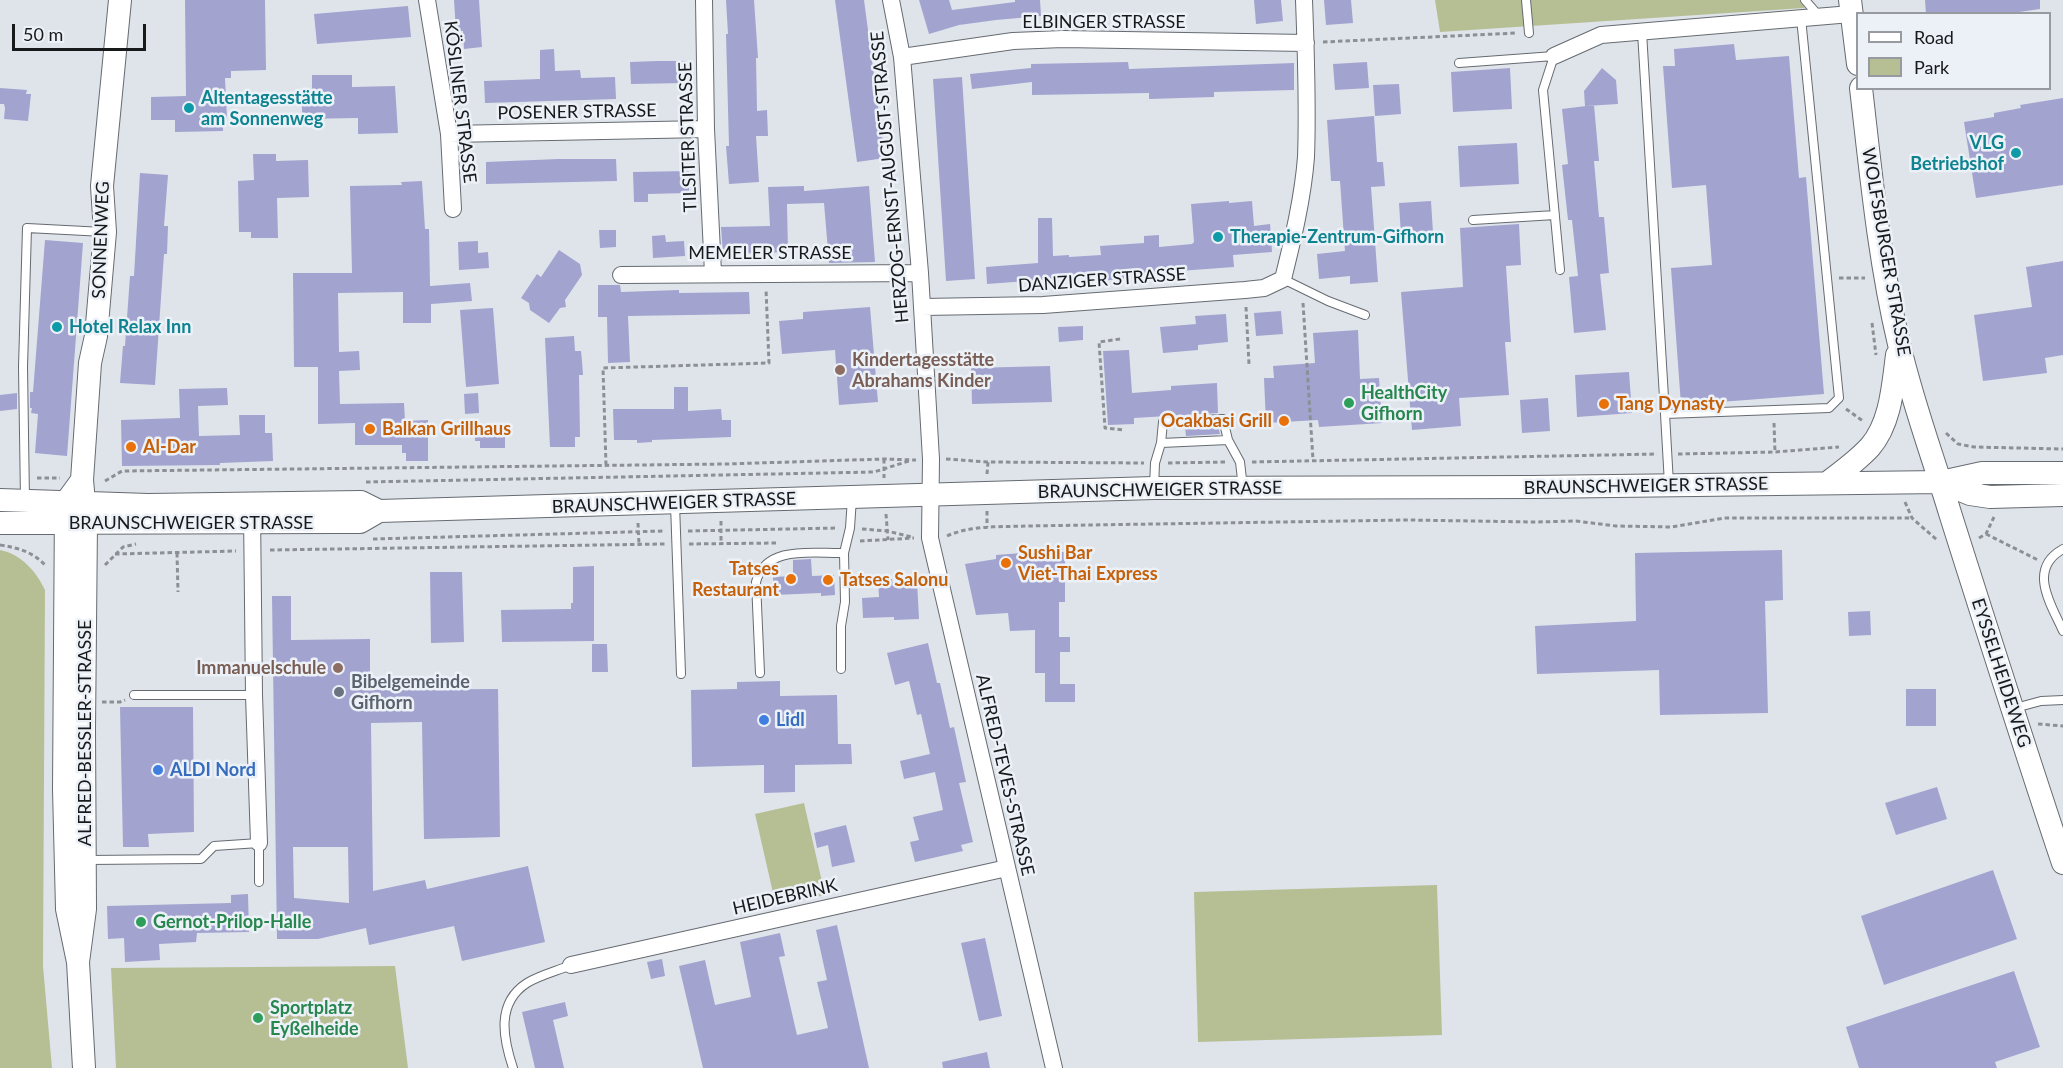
<!DOCTYPE html>
<html>
<head>
<meta charset="utf-8">
<style>
	body { margin:0 }
	#map { position:relative; width:2063px; height:1068px; overflow:hidden; background:#dfe4eb; font-family:Lato,sans-serif }
	canvas { display:block }
	.legend { position:absolute; left:1856px; top:12px; width:195px; height:78px; box-sizing:border-box; background:#ecf1f8; border:2px solid #979ba0; margin:0; padding:8px 10px; list-style:none; font-size:18px; color:#17191b }
	.legend li { display:flex; align-items:center; gap:12px; height:30px }
	.legend b { width:30px; border:2px solid #979ba0 }
	.scale { position:absolute; left:12px; top:24px; width:134px; height:27px; box-sizing:border-box; border:3px solid #17191b; border-top:0; padding-left:8px; font-size:18px; line-height:21px; white-space:nowrap; color:#17191b; -webkit-text-stroke:4px #ecf1f8; paint-order:stroke }
</style>
</head>
<body>
<div id="map">
<canvas width="2063" height="1068"></canvas>
<ul class="legend">
<li><b style="height:8px;background:#fff"></b>Road</li>
<li><b style="height:16px;background:#b6bf94"></b>Park</li>
</ul>
<div class="scale">50 m</div>
</div>
<script>
const c = document.querySelector('canvas').getContext('2d');
c.lineJoin = 'round';
function paint(path, color) {
  c.fillStyle = color;
  c.fill(path, 'evenodd');
}
function strokePath(path, color, width, dash) {
  c.strokeStyle = color;
  c.lineWidth = width;
  c.lineCap = dash ? 'butt' : 'round';
  c.setLineDash(dash || []);
  c.stroke(path);
}
function write(font, color, halo, rows, align = 'center') {
  c.font = font + ' Lato,sans-serif';
  c.lineWidth = 5;
  c.setLineDash([]);
  c.textBaseline = 'middle';
  c.strokeStyle = halo;
  c.fillStyle = color;
  for (const [text, x, y, turn = 0] of rows) {
    c.save();
    c.translate(x, y);
    c.rotate((+turn || 0) * Math.PI / 180);
    c.textAlign = isNaN(turn) ? turn : align;
    if (halo) c.strokeText(text, 0, 0);
    c.fillText(text, 0, 0);
    c.restore();
  }
}
paint(new Path2D(`
	M1435 0H1811L1804 8 1440 32Z
	M0 550C21 554 36 571 45 590L43 966 52 1068H0Z
	M804 803 825 895 776 906 755 814Z
	M1437 885 1442 1035 1198 1042 1194 892Z
	M395 966 408 1068H116L111 968Z`), '#b6bf94');
paint(new Path2D(`
	M185 0H265L266 70 231 71V78H225L227 119H223V131L175 132V120H151V97L186 96Z
	M454 0H479L482 47 464 49 463 31H456Z
	M726 0H754L758 58H756L757 111 767 110 768 136H756L759 182 729 184 726 146H729L726 34H728Z
	M835 0H864L885 158 857 162Z
	M919 0H949L952 10 1015 2V0H1040L1041 16 996 20 959 25 929 34Z
	M1254 0H1281L1283 21 1256 24Z
	M1324 0H1351L1353 23 1326 25Z
	M1925 0H2040V9L2005 14H1926Z
	M408 6 411 37 317 44 314 14Z
	M1734 44 1736 60 1789 56 1799 178 1806 177 1824 394 1681 405 1671 268 1712 265 1706 185 1672 188 1663 66H1675L1674 49Z
	M554 49 555 71 580 70 581 78 615 77 616 99 485 103 484 81 540 79V50Z
	M658 61H686V83L631 84 630 62Z
	M1128 62 1129 69 1294 63V90L1214 92V97L1149 99V93L1032 95V82L972 89 970 74 1031 68V64Z
	M1367 62 1369 88 1335 90 1333 64Z
	M1510 68 1512 109 1453 112 1451 72Z
	M1602 68 1616 80 1618 104 1585 106 1584 91Z
	M312 75H352V87L395 86 398 133 358 134V118L302 119V89H312Z
	M962 77 975 279 946 281 933 79Z
	M1399 84 1401 114 1375 116 1373 85Z
	M0 88 27 90 26 94H31L28 121 4 119 5 108 4 104H0Z
	M2063 98V185L1976 198 1964 122 1994 117V113L2021 108 2020 105Z
	M1594 105 1599 161H1594L1599 217H1604L1609 273 1600 274 1606 330 1574 333 1569 277 1578 276 1572 220H1568L1562 165 1568 164 1562 109Z
	M1374 116 1377 162H1383L1385 186 1371 187 1378 282 1350 284V276L1319 279 1317 254 1345 251 1340 181H1331L1327 120Z
	M1517 143 1519 184 1460 187 1458 146Z
	M253 154H276V161L308 160 309 197 277 198 278 238H251V232H239L238 181 254 180Z
	M558 159H616L617 181 486 184V162Z
	M689 171V193L648 194V202H634L633 172Z
	M140 173 168 175 164 226H168L167 254H164L155 385 120 383 123 346H125L130 276H134Z
	M422 181 425 229H429L430 286 470 283 472 301 431 304V323H403V292L338 293 339 352 359 351 360 370 339 371 340 404 404 403 405 421 428 420V461H406V453H402V445H355V423L318 424V367H294L293 273H352L350 186 402 185 401 182Z
	M804 186V191L869 186 875 262 829 263 824 203 787 204 788 252 723 254 721 227 770 226 768 187Z
	M1229 201V203L1252 201 1254 226 1270 224 1272 252 1233 255 1234 267 1124 275 1125 279 1094 281 1093 276 987 284 986 267 1038 263V218H1052L1053 256 1069 255V257L1101 255 1100 246 1144 243V236L1159 235V247L1192 244 1194 242 1191 204Z
	M1431 201 1433 233 1401 235 1399 203Z
	M1519 224 1521 265 1506 266 1511 342H1505L1509 395 1459 398 1461 426 1412 430 1401 292 1463 287 1460 228Z
	M599 230H616V247L600 248Z
	M665 235 666 242 684 241 685 256 653 258 652 236Z
	M45 240 83 243 67 456 35 453 38 414 31 413 32 408H30V392H33Z
	M478 241V253L488 252 489 268 459 270 458 242Z
	M559 250 580 264 582 275 565 300 566 307 560 308 549 323 530 310 529 303 521 298 537 274 541 277Z
	M2063 261V355L2045 358 2047 373 1983 381 1974 315 2032 307 2026 267Z
	M598 285H620L621 292 679 290V293L749 292 750 314 628 316 630 362 608 363 607 317H598Z
	M870 307 878 402 839 405 835 350 782 354 779 321 803 319V312Z
	M493 308 499 384 466 387 460 310Z
	M1281 311 1283 334 1256 336 1254 313Z
	M1226 314 1228 342 1198 345V350L1163 353 1160 327 1196 324 1195 316Z
	M1083 326V340L1059 342 1058 327Z
	M1358 330 1360 379 1379 378 1382 423 1319 427 1318 420 1266 423 1264 378H1274L1273 366 1315 363 1313 333Z
	M574 336 575 351H581L582 361 583 375H579L580 437H575V447H550L545 338Z
	M1129 350 1132 393 1171 390V386L1217 383 1218 413 1134 418V424L1108 425 1103 351Z
	M1050 366 1052 402 972 404 971 368Z
	M1629 372 1632 413 1577 417 1575 375Z
	M674 387H688V411L721 409 722 420H731V437L652 440V442L637 443V440H614L613 409H674Z
	M227 388 228 405 198 406 199 436 240 435 239 415H265V433H272L273 461 220 463V465L122 466 121 420 180 418 179 389Z
	M17 393V409L0 411V395Z
	M478 393 479 413 465 414 464 394Z
	M1548 398 1550 431 1522 433 1520 400Z
	M505 425V448H480V441H475V426Z
	M1218 426 1220 434 1186 436 1185 427Z
	M1782 550 1783 600 1765 601 1768 713 1660 715 1659 670 1537 674 1535 626 1636 621 1635 553Z
	M1035 552H1065V602H1059V637H1070V652H1060V684H1075V702H1045V673H1035V630L1010 631 1008 613 976 615 965 564 996 559V555Z
	M811 559 812 576 834 575 835 595 821 596V593L774 595 773 577 793 576V560Z
	M594 566V641L502 642 501 610 571 609V603H573V567Z
	M430 572H462L464 642 431 643Z
	M892 579V582L917 581 919 619 894 620V617L863 618 862 598 879 597 878 580Z
	M272 596H291V640L370 639V690L498 689 500 837 424 839 422 722 371 723 373 891 425 880 427 889 528 866 545 942 462 961 454 926 369 945 366 928 318 939H277ZM293 847H348L349 903 294 898Z
	M1870 611 1871 635 1849 636 1848 612Z
	M928 643 937 683H940L950 728 954 727 966 782 959 783 973 842 961 845 963 851 915 862 910 842 919 840 913 817 943 810 935 772 904 779 900 761 930 754 921 714 917 715 909 681 895 685 887 653Z
	M592 644H607L608 672H592Z
	M780 681V696L837 695 838 744H851L852 764 795 765V792L764 793V765L692 767 691 690 737 689V682Z
	M1906 689H1936V726H1906Z
	M120 707H193L194 832 148 834 149 847H123Z
	M1937 787 1947 819 1896 835 1885 803Z
	M846 825 855 862 832 867 828 845 817 848 814 833Z
	M1993 870 2017 939 1884 985 1861 916Z
	M248 894 249 932 197 933 196 942 159 944 160 960 125 962 124 938 108 939 107 906 231 903V895Z
	M837 925 869 1068H703L679 966 705 960 715 1005 751 997 740 942 780 933 785 956 779 957 797 1035 828 1028 817 982 827 980 816 930Z
	M985 938 1002 1016 979 1021 961 943Z
	M662 959 665 976 651 979 647 962Z
	M2014 971 2040 1047 1995 1062 1997 1068H1859L1846 1027Z
	M565 1002 568 1016 553 1020 564 1068H535L522 1012Z
	M987 1052 990 1068H943L942 1062Z`), '#a2a3cf');
const lane = new Path2D(`
	M1526 0 1529 33
	M1805 0 1819 16
	M1642 32 1665 414
	M1459 63 1554 56 1543 90 1560 270
	M1473 220 1555 215
	M1283 279 1328 301 1365 315
	M1161 443 1163 422 1223 419 1228 440
	M1669 484 1665 414 1829 408 1839 398 1801 18
	M1154 488 1155 463 1161 443 1228 440 1240 462 1243 488
	M25 500 23 367 27 228 104 232
	M675 504 681 674
	M2063 549C2027 569 2051 604 2063 631
	M841 669V626L845 602 844 553 850 528 852 498
	M760 673 756 582C766 544 815 554 844 553
	M134 695H254
	M2015 708 2041 701 2063 700
	M87 860 201 859 214 846 259 843V882
	M513 1068C503 1038 496 1003 527 983 540 975 557 971 571 965`);
const street = new Path2D(`
	M427 0 449 134 453 209
	M704 0 706 129 713 273
	M891 0 902 57 920 273 931 459 930 538 1054 1068
	M1554 56 1601 35 1851 14
	M902 57 1013 41 1063 39 1306 43
	M449 134 706 129
	M621 275 920 273
	M922 307 1043 305 1245 290 1264 288 1283 279C1293 239 1303 197 1306 157 1308 104 1306 52 1304 0
	M252 511 254 695 259 843
	M571 965 1007 868`);
const secondary = new Path2D(`
	M1850 0 1858 64
	M1861 88C1871 174 1879 260 1899 344 1912 401 1933 457 1950 513 1987 630 2024 747 2063 863
	M82 480 66 502 64 789 67 909 78 962 84 1068
	M1941 482 1970 494 1990 497 2063 495
	M1827 483C1842 472 1857 461 1870 447 1891 423 1893 385 1897 355
	M0 500 148 505 361 502 379 511
	M0 523 335 522H360L379 511 1154 488 1532 487 1941 482 1982 473H2063
	M78 962 85 909 84 729 86 523 82 480 90 363 96 336 105 232 102 186 120 0`);
strokePath(lane, '#666b71', 10);
strokePath(street, '#666b71', 18);
strokePath(secondary, '#666b71', 24);
strokePath(new Path2D(`
	M1323 42 1517 33
	M1839 278H1865
	M1303 303 1313 460
	M1246 307 1249 364
	M1872 323 1876 355
	M1120 339 1099 342 1105 428 1124 430
	M1846 409 1863 421
	M1774 423 1775 452
	M1946 433 1958 444 1974 447 2063 449
	M1678 454 1775 452 1839 447
	M884 459V478
	M946 459 988 462 1144 463
	M1252 462 1657 454
	M1168 463 1225 462
	M606 465 603 368 769 363 766 289
	M987 474 988 462
	M37 478H60
	M105 481 122 471 726 464 884 459 916 460
	M366 482 874 472 909 461
	M1905 502 1912 518 1937 540
	M987 511V527
	M886 514 888 540
	M721 521V543
	M638 523 639 545
	M862 529 887 531 912 537
	M688 531 837 528
	M1986 534 2038 560
	M947 536C971 525 1001 527 1027 526L1408 520 1535 522 1576 521 1616 526 1672 527 1724 518H1912
	M1979 538 1986 534 1994 517
	M373 539 664 531
	M860 541 914 538
	M689 544 779 543
	M0 545C19 548 33 552 46 566
	M270 550 665 544
	M177 553 178 592
	M115 554 236 551
	M105 565 123 547 136 544
	M102 702H120L125 700
	M2038 724 2063 726`), '#8c9095', 3, [4.5, 3]);
strokePath(lane, '#fff', 8);
strokePath(street, '#fff', 16);
strokePath(secondary, '#fff', 22);
for (const [x, y, r, color] of [
	[189,108,6,"#0f9aa8"],
	[2016,153,6,"#0f9aa8"],
	[1218,237,6,"#0f9aa8"],
	[57,327,6,"#0f9aa8"],
	[840,370,6,"#8d6e63"],
	[1349,403,6,"#2e9e5b"],
	[1604,404,6,"#e8710a"],
	[1284,421,6,"#e8710a"],
	[370,429,6,"#e8710a"],
	[131,447,6,"#e8710a"],
	[1006,563,6,"#e8710a"],
	[791,579,6,"#e8710a"],
	[828,580,6,"#e8710a"],
	[338,668,6,"#8d6e63"],
	[339,692,6,"#6b7280"],
	[764,720,6,"#3f7fe0"],
	[158,770,6,"#3f7fe0"],
	[141,922,6,"#2e9e5b"],
	[258,1018,6,"#2e9e5b"]
]) {
  const dot = new Path2D();
  dot.arc(x, y, r, 0, 2 * Math.PI);
  c.fillStyle = color;
  c.fill(dot);
  strokePath(dot, '#ecf1f8', 2);
}
write('18px', '#17191b', '#ecf1f8', [
	["ELBINGER STRASSE",1104,22],
	["KÖSLINER STRASSE",460,102,83],
	["POSENER STRASSE",577,112,-1],
	["TILSITER STRASSE",688,137,-92],
	["HERZOG-ERNST-AUGUST-STRASSE",890,177,-95],
	["SONNENWEG",101,240,-88],
	["WOLFSBURGER STRASSE",1886,252,80],
	["MEMELER STRASSE",770,253],
	["DANZIGER STRASSE",1102,280,-4],
	["BRAUNSCHWEIGER STRASSE",1646,486,-1],
	["BRAUNSCHWEIGER STRASSE",1160,490,-1],
	["BRAUNSCHWEIGER STRASSE",674,503,-2],
	["BRAUNSCHWEIGER STRASSE",191,523],
	["EYSSELHEIDEWEG",2001,673,72],
	["ALFRED-BESSLER-STRASSE",85,733,-90],
	["ALFRED-TEVES-STRASSE",1005,775,77],
	["HEIDEBRINK",785,897,-13]
]);
write('bold 18px', '#0d838f', '#ecf1f8', [
	["Altentagesstätte",201,98],
	["am Sonnenweg",201,119],
	["VLG",2004,143,"right"],
	["Betriebshof",2004,164,"right"],
	["Therapie-Zentrum-Gifhorn",1230,237],
	["Hotel Relax Inn",69,327]
], 'left');
write('bold 18px', '#785e54', '#ecf1f8', [
	["Kindertagesstätte",852,360],
	["Abrahams Kinder",852,381],
	["Immanuelschule",326,668,"right"]
], 'left');
write('bold 18px', '#27864d', '#ecf1f8', [
	["HealthCity",1361,393],
	["Gifhorn",1361,414],
	["Gernot-Prilop-Halle",153,922],
	["Sportplatz",270,1008],
	["Eyßelheide",270,1029]
], 'left');
write('bold 18px', '#c56008', '#ecf1f8', [
	["Tang Dynasty",1616,404],
	["Ocakbasi Grill",1272,421,"right"],
	["Balkan Grillhaus",382,429],
	["Al-Dar",143,447],
	["Sushi Bar",1018,553],
	["Viet-Thai Express",1018,574],
	["Tatses",779,569,"right"],
	["Restaurant",779,590,"right"],
	["Tatses Salonu",840,580]
], 'left');
write('bold 18px', '#5b616d', '#ecf1f8', [
	["Bibelgemeinde",351,682],
	["Gifhorn",351,703]
], 'left');
write('bold 18px', '#366cbe', '#ecf1f8', [
	["Lidl",776,720],
	["ALDI Nord",170,770]
], 'left');
</script>
</body>
</html>
